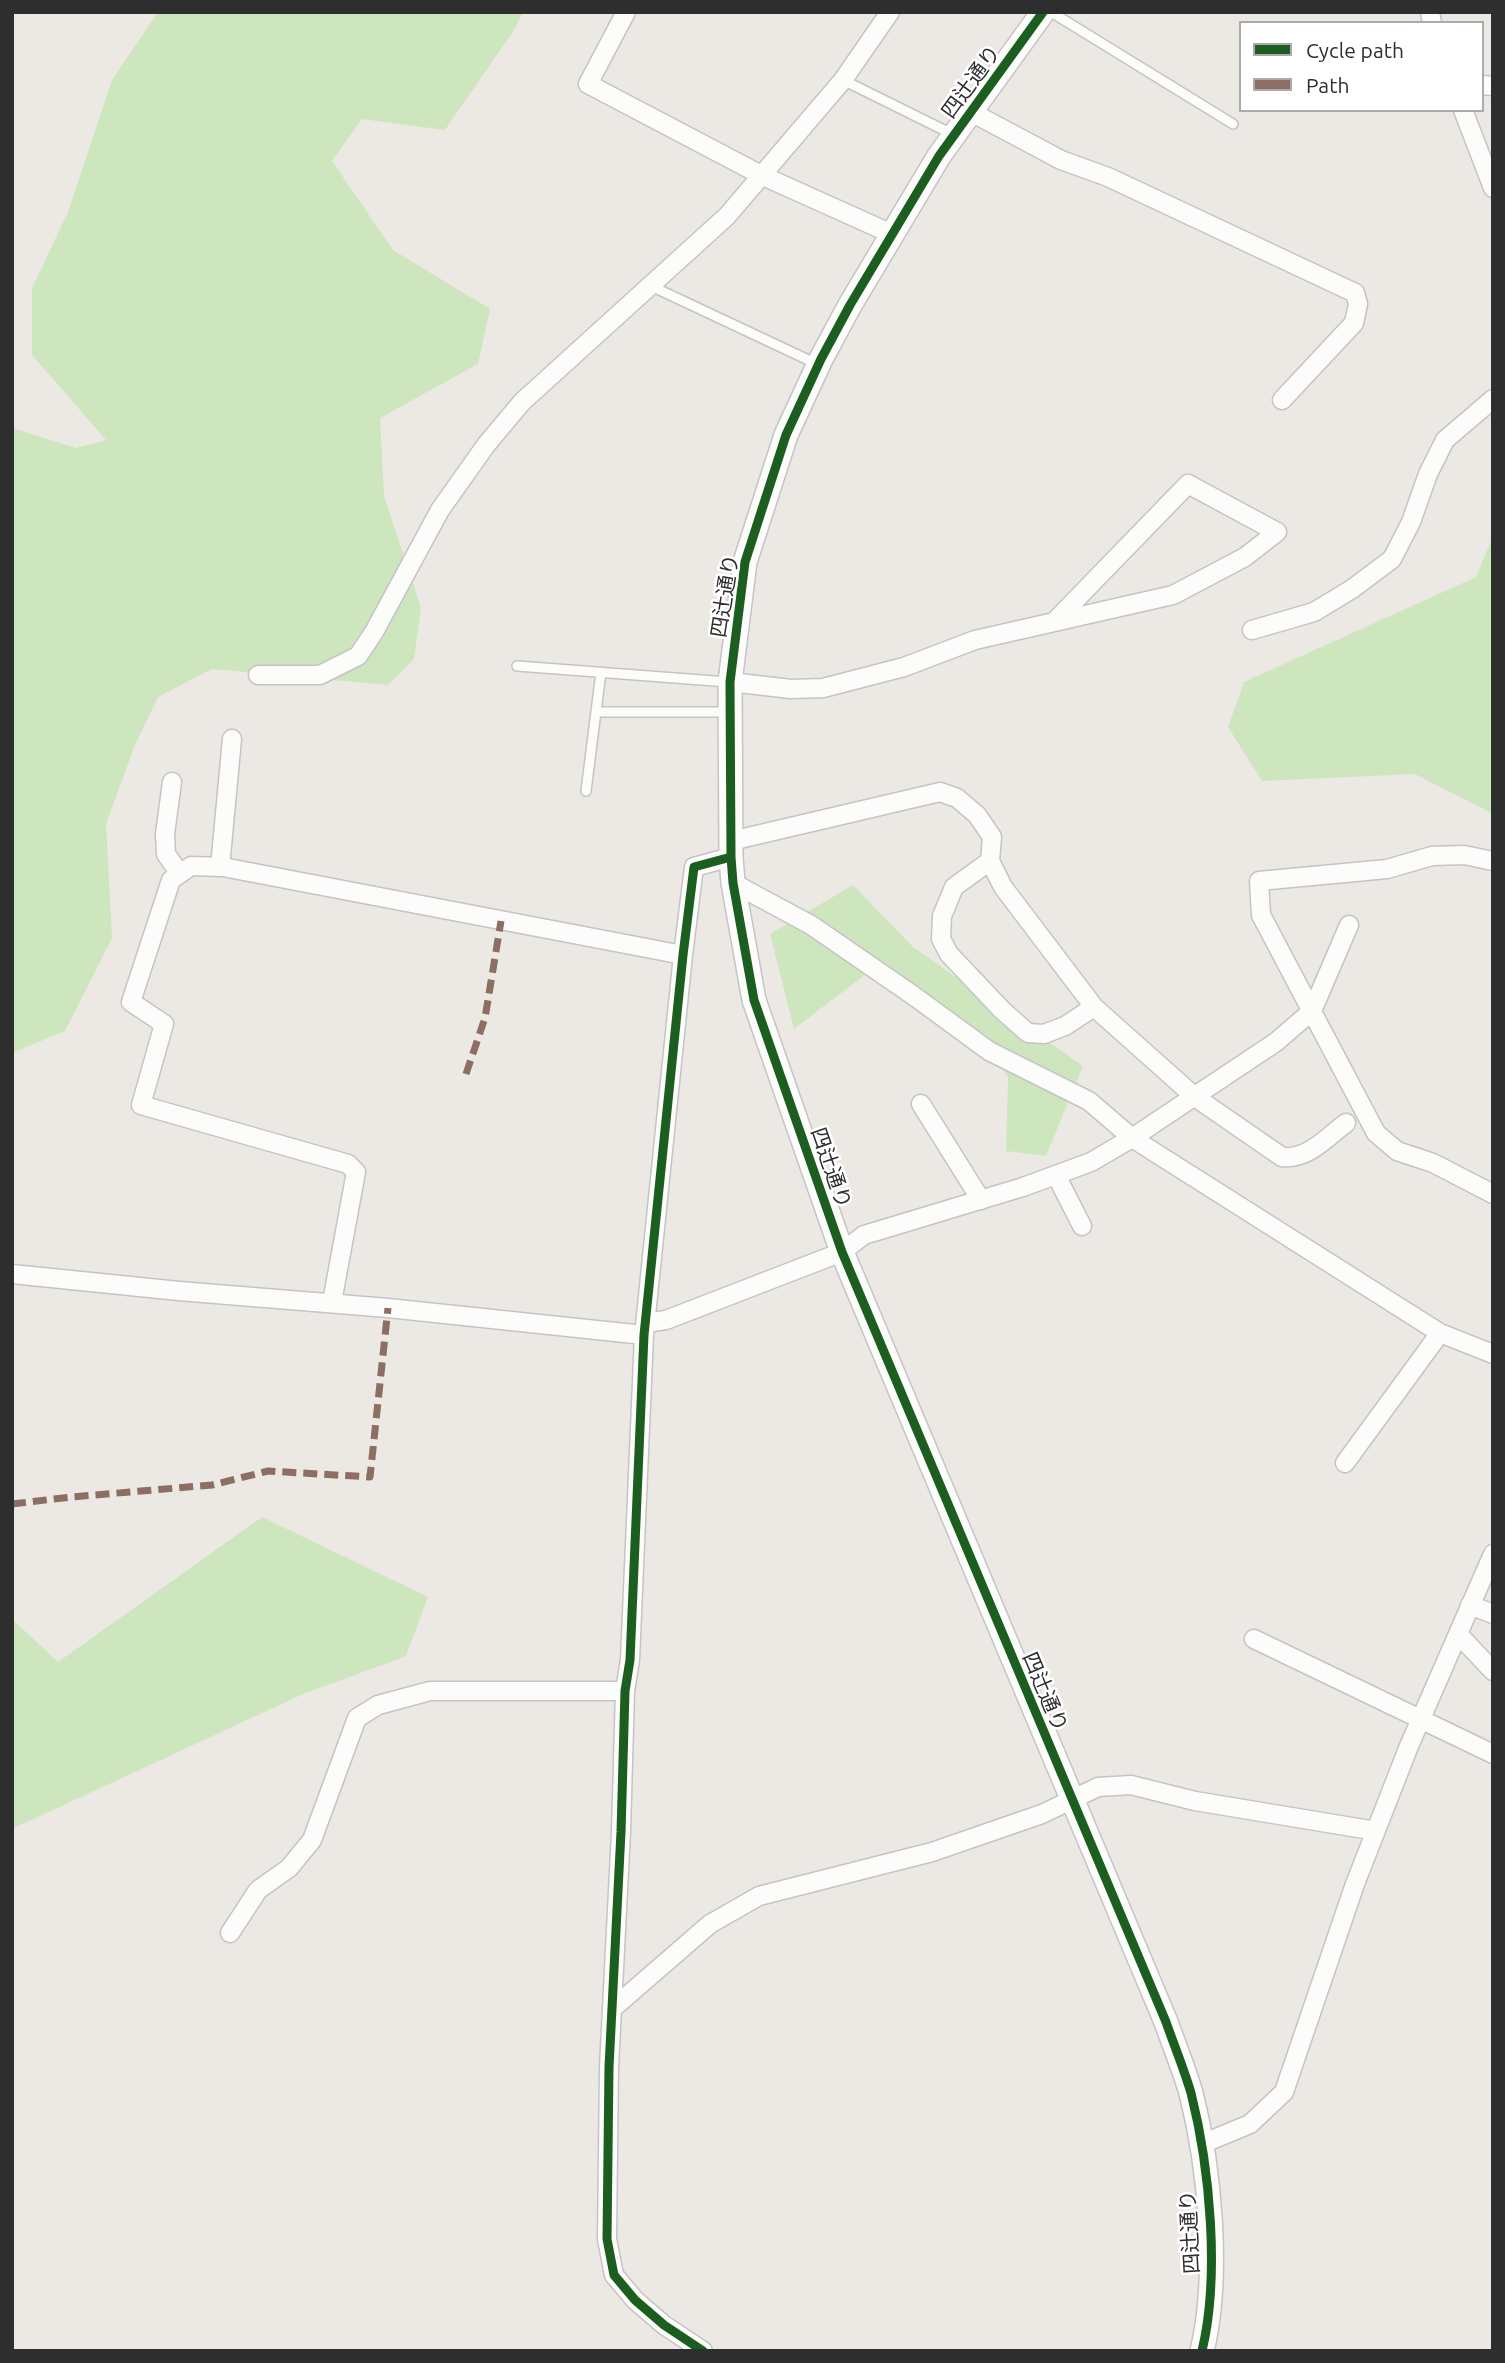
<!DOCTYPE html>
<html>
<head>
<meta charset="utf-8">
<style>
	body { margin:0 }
	#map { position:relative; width:1505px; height:2363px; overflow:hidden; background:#ece8e4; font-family:Ubuntu,sans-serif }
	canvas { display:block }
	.frame { position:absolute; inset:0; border:14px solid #2e2e2e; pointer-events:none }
	.legend { position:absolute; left:1239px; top:21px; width:245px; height:91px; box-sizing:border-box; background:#fff; border:2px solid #ababab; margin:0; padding:9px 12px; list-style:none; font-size:21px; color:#2e2e2e }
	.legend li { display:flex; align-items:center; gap:14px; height:35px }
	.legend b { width:35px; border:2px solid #ababab }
</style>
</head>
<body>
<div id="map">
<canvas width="1505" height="2363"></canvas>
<div class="frame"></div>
<ul class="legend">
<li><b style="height:9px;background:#1b5e20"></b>Cycle path</li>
<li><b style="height:9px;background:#8d6e63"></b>Path</li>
</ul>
</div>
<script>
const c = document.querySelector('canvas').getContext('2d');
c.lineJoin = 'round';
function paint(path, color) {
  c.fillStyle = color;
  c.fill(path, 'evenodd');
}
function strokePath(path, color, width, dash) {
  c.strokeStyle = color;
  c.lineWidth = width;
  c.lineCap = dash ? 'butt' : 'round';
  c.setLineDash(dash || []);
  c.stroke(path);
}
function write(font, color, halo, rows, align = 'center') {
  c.font = font + ' Ubuntu,"Noto Sans JP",sans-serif';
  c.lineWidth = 5;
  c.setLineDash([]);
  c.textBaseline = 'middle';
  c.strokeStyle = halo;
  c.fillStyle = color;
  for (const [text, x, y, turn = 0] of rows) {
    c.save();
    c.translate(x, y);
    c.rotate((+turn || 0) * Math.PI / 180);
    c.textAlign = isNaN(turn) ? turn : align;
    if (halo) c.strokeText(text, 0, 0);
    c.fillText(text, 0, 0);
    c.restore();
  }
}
paint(new Path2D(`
	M158 12H523L514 30 445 130 362 119 332 161 393 250 490 309 478 364 380 418 384 496 421 608 414 659 388 685 212 669 158 697 135 745 106 824 112 938 65 1031 12 1053V428L76 448 106 440 32 355V288L68 212 112 80Z
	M1493 536V814L1415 774 1262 781 1228 727 1244 682 1476 577Z
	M853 885 913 947 1083 1066 1046 1156 1006 1151 1008 1077 969 1027 879 964 794 1029 770 934Z
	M262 1517 428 1597 406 1656 301 1695 12 1829V1619L58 1662Z`), '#cee6be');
const service = new Path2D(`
	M1051 12 1233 124
	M843 80 952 134
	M651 286 817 364
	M517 666 728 682
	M596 712H728
	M586 791 601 672`);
const minor = new Path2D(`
	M626 12 588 84 763 176 892 234
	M1430 12 1432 23
	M1482 85 1493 86
	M1463 110 1493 188
	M971 112 1061 160 1108 177 1355 293 1358 304 1354 323 1282 400
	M1252 630 1314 612 1352 589 1392 559 1411 522 1428 474 1445 440 1493 399
	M258 675H320L358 656 374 632 440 510 486 445 522 402 727 216 843 80 890 12
	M730 682 791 689 823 688 904 667 975 640 1173 595 1245 557 1277 532 1188 484 1056 620
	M172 782 165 834 166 854 180 874
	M731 841 940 792 957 798 977 815 992 837 990 861 1003 887 1094 1007 1195 1097 1282 1157C1308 1160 1327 1137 1346 1123
	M990 861 954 887 942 916 941 939 949 954 1002 1010 1028 1033 1044 1034 1065 1026 1094 1007
	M1493 861 1464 855 1432 856 1387 869 1259 881 1261 915 1376 1133 1397 1151 1433 1163 1493 1194
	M220 867 232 739
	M733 883 811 925 914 996 989 1051 1089 1101 1132 1138 1440 1333 1493 1354
	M921 1104 981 1200
	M1056 1175 1082 1226
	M12 1274 179 1291 388 1308 644 1335
	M332 1302 356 1172 348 1164 141 1105 164 1024 131 1002 171 880 191 866 223 867 683 955
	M646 1323 666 1320 842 1252 864 1235 1023 1187 1091 1162 1132 1138 1276 1042 1312 1011 1349 925
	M1345 1463 1440 1333
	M1470 1605 1493 1614
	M1458 1634 1493 1671
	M1254 1639 1493 1754
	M230 1933 258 1890 289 1868 312 1840 357 1718 378 1705 430 1691H625
	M612 2009 710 1924 759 1896 932 1852 1042 1814 1098 1787 1131 1785 1195 1801 1376 1831
	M1202 2144 1250 2124 1284 2092 1355 1884 1409 1746 1493 1554
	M703 2351 664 2325 635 2300 614 2275 607 2239 609 2067 621 1832 625 1691 630 1660 644 1335 683 955 694 867 731 857`);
const tertiary = new Path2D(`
	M1043 12 939 156 850 305 821 359 786 435 745 562 730 682 731 857 733 883 754 1000 842 1252 1166 2022C1174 2045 1184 2069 1191 2093 1210 2168 1220 2276 1202 2351`);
strokePath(service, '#c5c4c5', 12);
strokePath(minor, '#c5c4c5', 21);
strokePath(tertiary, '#c5c4c5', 26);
strokePath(service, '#fcfcfb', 9);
strokePath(minor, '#fcfcfb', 18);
strokePath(tertiary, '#fcfcfb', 23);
strokePath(new Path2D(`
	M466 1074 485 1018 501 921
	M12 1504 71 1497 212 1485 268 1471 370 1477 388 1308`), '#8d6e63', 7, [14, 7]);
strokePath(new Path2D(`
	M1043 12 939 156 850 305 821 359 786 435 745 562 730 682 731 857 733 883 754 1000 842 1252 1166 2022C1174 2045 1184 2069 1191 2093 1210 2168 1220 2276 1202 2351
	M703 2351 664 2325 635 2300 614 2275 607 2239 609 2067 621 1832 625 1691 630 1660 644 1335 683 955 694 867 731 857`), '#1b5e20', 9);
write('21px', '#2e2e2e', '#fff', [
	["四辻通り",971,82,-54],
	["四辻通り",725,596,-81],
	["四辻通り",831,1168,71],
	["四辻通り",1045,1692,67],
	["四辻通り",1190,2232,-93]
]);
</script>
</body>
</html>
